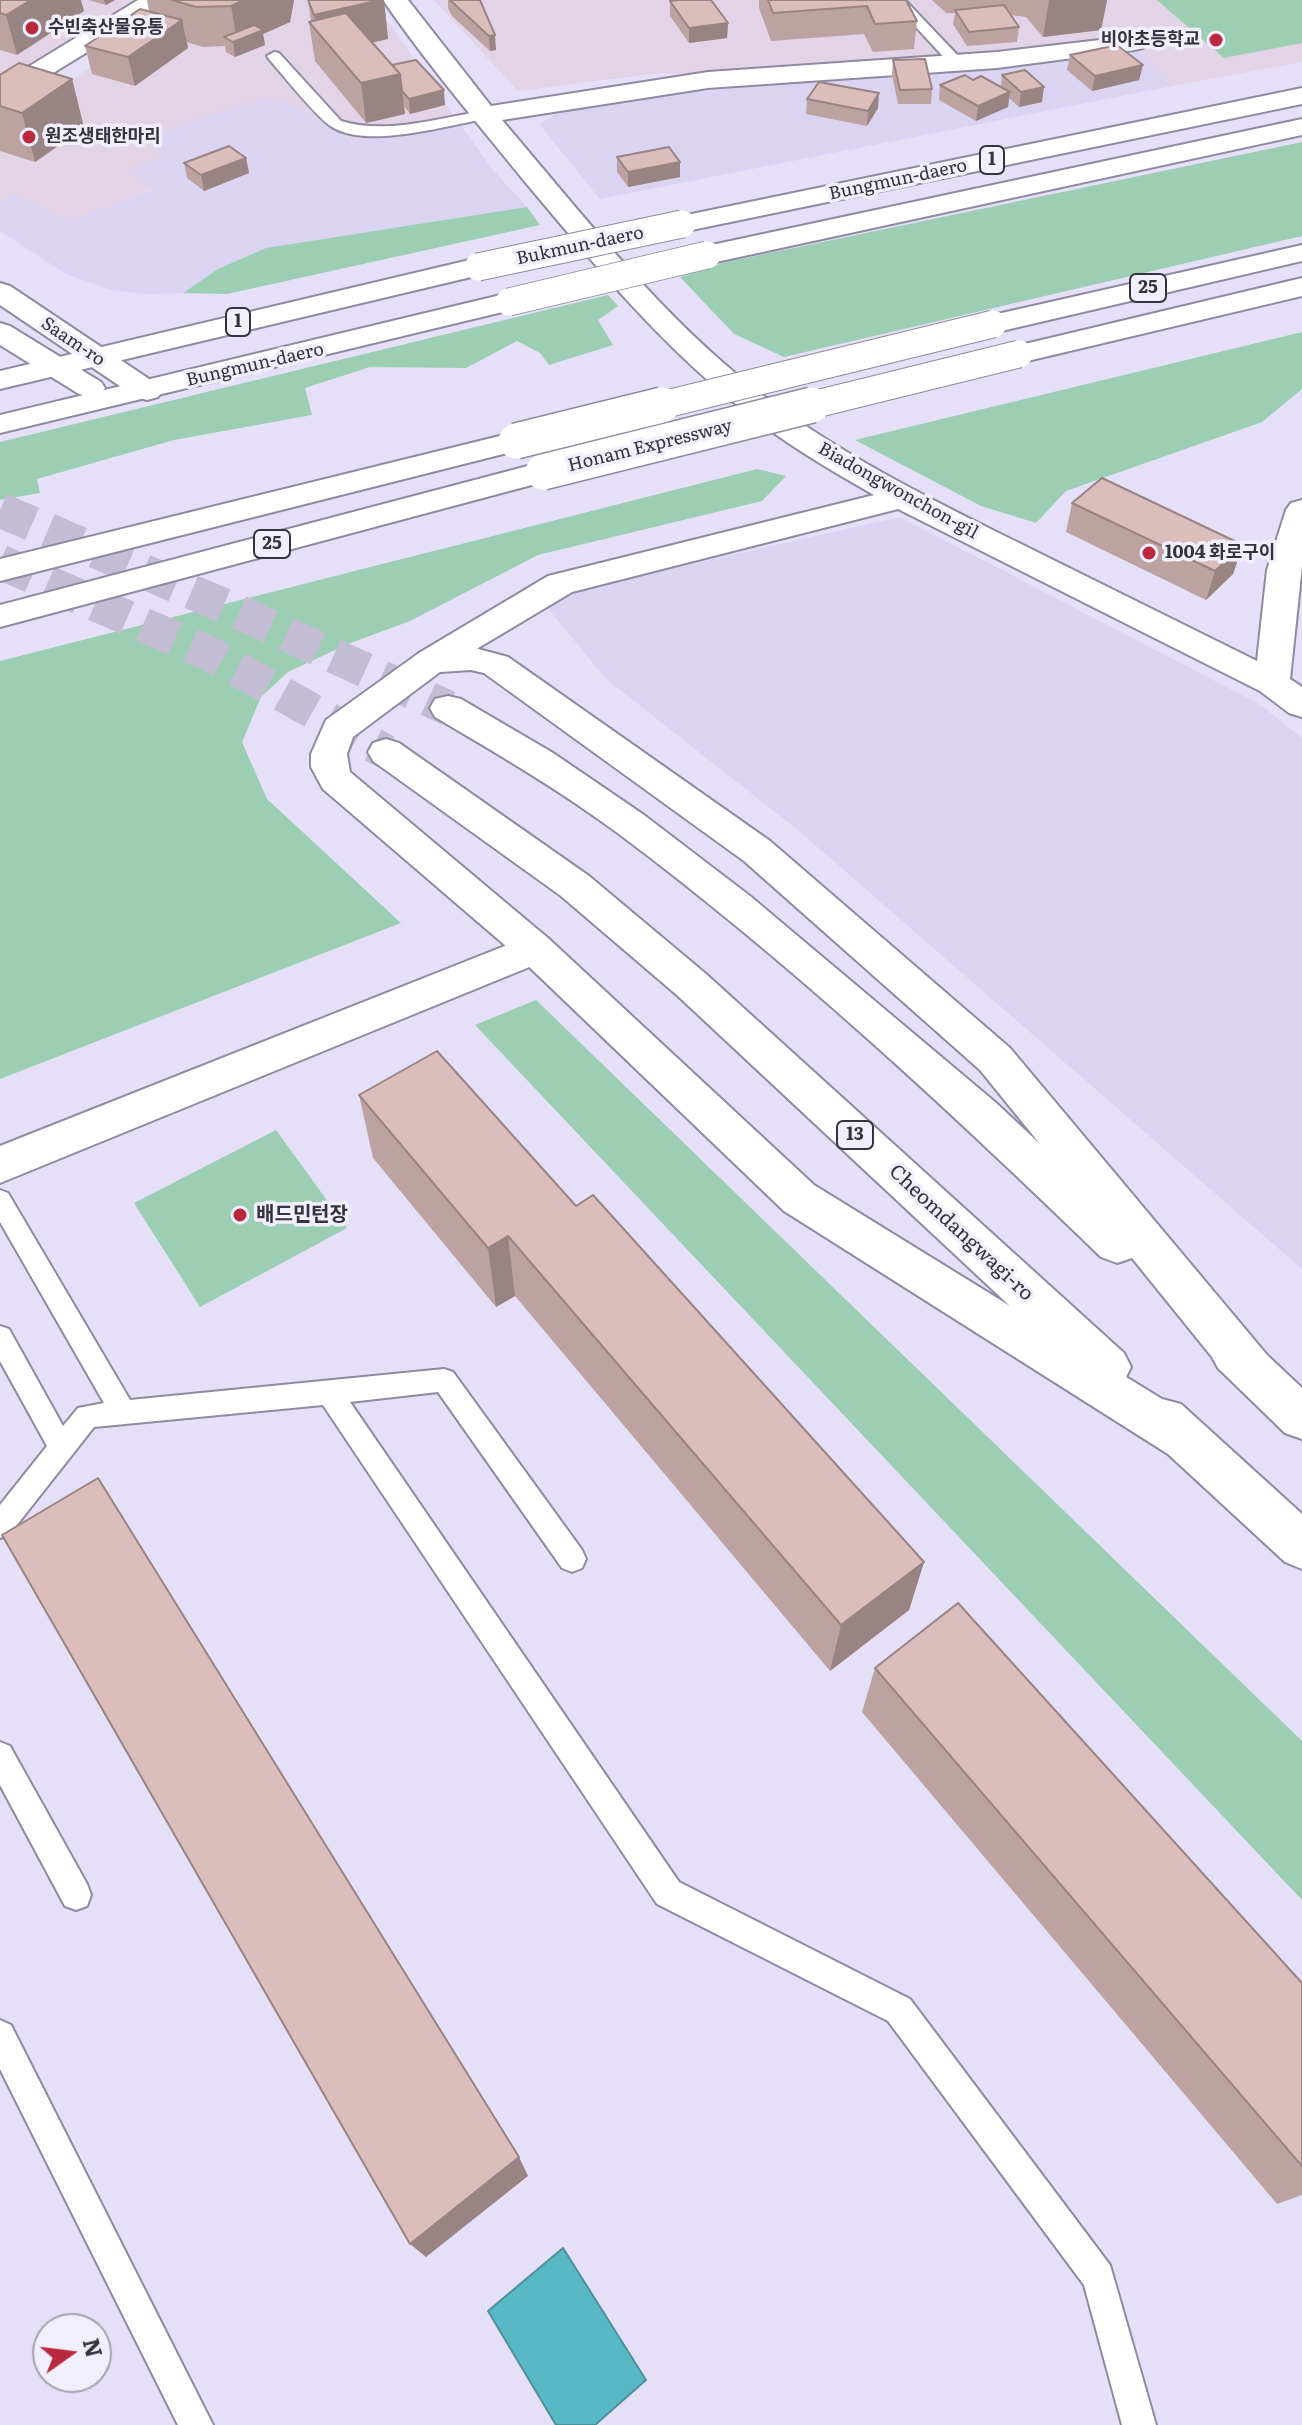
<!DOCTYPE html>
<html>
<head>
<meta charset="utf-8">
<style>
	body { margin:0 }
	#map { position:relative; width:1302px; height:2425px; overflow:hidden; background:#e5dff8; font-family:Literata,serif }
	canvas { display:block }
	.north { position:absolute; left:32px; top:2313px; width:80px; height:80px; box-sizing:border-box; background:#f1eefd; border:2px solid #a6a3b0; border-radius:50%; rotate:76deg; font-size:22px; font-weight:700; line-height:32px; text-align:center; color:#35333d }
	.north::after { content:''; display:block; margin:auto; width:28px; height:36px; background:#b9283d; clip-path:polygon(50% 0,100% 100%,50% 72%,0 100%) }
</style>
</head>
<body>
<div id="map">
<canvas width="1302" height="2425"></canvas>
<div class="north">N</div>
</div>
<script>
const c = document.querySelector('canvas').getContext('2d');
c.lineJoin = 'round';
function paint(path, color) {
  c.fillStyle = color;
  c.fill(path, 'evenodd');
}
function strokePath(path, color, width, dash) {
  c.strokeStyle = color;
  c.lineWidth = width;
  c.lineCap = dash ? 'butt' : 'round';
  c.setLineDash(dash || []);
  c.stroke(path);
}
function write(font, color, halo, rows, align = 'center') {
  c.font = font + ' Literata,"Noto Sans KR",serif';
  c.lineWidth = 7;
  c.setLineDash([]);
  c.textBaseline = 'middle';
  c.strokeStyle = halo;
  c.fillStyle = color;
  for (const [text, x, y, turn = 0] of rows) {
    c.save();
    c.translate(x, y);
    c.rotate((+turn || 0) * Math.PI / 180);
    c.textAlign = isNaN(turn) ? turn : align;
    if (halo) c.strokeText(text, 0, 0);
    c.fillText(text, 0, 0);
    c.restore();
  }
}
paint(new Path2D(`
	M0 0H133L0 82Z
	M194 0H373L460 124 353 142 330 129 144 138 163 156 132 170 155 188 69 222 14 194 0 204V126Z
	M434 0H1302V62L1172 86 1127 36 973 55 699 74 658 73 518 91Z`), '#e2d3e6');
paint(new Path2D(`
	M1139 50 1172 86 600 199 539 124 570 106 850 76 1009 67Z
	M263 99 294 105 353 142 460 124 492 169 527 207 266 248 218 269 183 293 145 294 111 290 66 274 0 231V204L14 194 69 222 154 189 131 170 162 156 144 137Z
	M900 517 1259 704 1302 738V1269L799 831 605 678 542 601 569 592Z`), '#dad3f2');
paint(new Path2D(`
	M1157 0H1302V43L1224 58Z
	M1302 142V236L784 357 734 334 680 277 722 263Z
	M527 207 540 225 227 294 183 293 218 269 266 248Z
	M608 295 618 306 598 320 613 345 549 365 540 353 517 341 466 368 370 367 305 388 312 415 174 440 37 479 40 493 0 500V442Z
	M1302 332V389L1262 422 1066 491 1036 523 981 506 855 440Z
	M757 469 786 476 762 501 538 555 410 621 348 644 288 672 261 697 242 742 267 799 401 923 0 1079V661Z
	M536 1000 1302 1741V1900L475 1025Z
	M276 1130 347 1228 200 1307 134 1203Z`), '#9cceb4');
const water = new Path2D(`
	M563 2248 646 2380 595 2425H556L488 2311Z`);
paint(water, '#58b8c4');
strokePath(water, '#4e909c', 2);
strokePath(new Path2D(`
	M0 510 227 607 448 708
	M0 562 212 655 386 752`), '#c2bdd3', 35, [35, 17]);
const lane = new Path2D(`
	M891 0H905L961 59V65H951Z
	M274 52 279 53 341 121C387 135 438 118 484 111L491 115 484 119C445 126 368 149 332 127 318 119 282 74 269 59L267 56Z
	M0 1190 8 1193 130 1400 444 1369 453 1372 582 1550 586 1559 582 1568 572 1572 562 1568 438 1392 350 1402 679 1882 910 1999 1110 2265 1156 2425H1122L1084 2285 888 2021 657 1904 323 1405 94 1427 9 1535 0 1538V1505L47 1446 0 1361V1326L9 1329 63 1426 78 1408 104 1403 0 1222Z
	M0 1742 10 1746 87 1884 91 1895 87 1906 76 1910 65 1906 0 1785Z
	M0 2020 11 2025 213 2425H178L0 2069Z`);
const street = new Path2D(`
	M138 0H167L164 5 9 100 0 103V84Z
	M383 0H408L491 106 708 72 997 52 1134 36 1143 38 1146 43 1143 48 1134 50 997 68 708 88 502 120C583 215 661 317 760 393 839 454 928 498 1017 542 1097 582 1177 621 1257 661L1267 570 1286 510 1291 503 1302 500V566L1290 679 1302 687V717L1289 713 1260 691 898 509 572 592 443 669 431 673 419 669 414 661 419 653 548 576 874 495C827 468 779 440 737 405 655 339 588 257 521 177 474 119 425 61 383 0Z
	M0 283 10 286 158 385 162 391 158 397 147 400 136 397 0 305Z
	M0 323 10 326 101 382 105 388 101 394 90 397 79 394 0 345Z`);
const secondary = new Path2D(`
	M535 934 549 939 555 949 549 959 0 1183V1146Z`);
const primary = new Path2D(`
	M1302 88V104L682 232 672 230 668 224 672 218 682 216Z
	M1302 119V135L707 264 697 261 693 255 697 249 707 246Z
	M478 258 488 261 492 267 488 273 0 389V371Z
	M509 293 519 296 524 302 519 308 0 433V415Z
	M471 647 508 657 770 841 1010 1048 1267 1355 1302 1388V1439L1285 1433 1218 1368 1212 1357 1132 1258 1117 1263 1101 1257C948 1109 790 962 619 834 561 791 498 754 435 717L430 708 435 699 448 696 461 699 553 753 644 815 750 896 995 1102 1040 1144 980 1070 744 861 484 673 471 670 440 672 353 737 347 754 350 772 549 939 814 1185 1010 1306 678 996 561 896 373 761 368 752 373 743 386 739 399 743 589 876 706 974 1124 1353 1131 1367 1126 1377 1162 1399 1181 1404 1302 1514V1569L1285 1562 1168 1454 784 1211 521 959 323 789 311 767V754L326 720 419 653Z`);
const highway = new Path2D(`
	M1302 245V261L993 333 983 330 978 324 983 318 993 315Z
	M1302 278V296L1019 363 1008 360 1004 354 1008 348Z
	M516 432 527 434 532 441 527 448 0 581V559Z
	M543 462 554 465 559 472 554 479 0 627V605Z`);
strokePath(lane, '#8f8aa1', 4);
strokePath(street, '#8f8aa1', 4);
strokePath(secondary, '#8f8aa1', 4);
strokePath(primary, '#8f8aa1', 4);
strokePath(highway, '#8f8aa1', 4);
paint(lane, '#fff');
paint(street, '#fff');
paint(secondary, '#fff');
paint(primary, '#fff');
paint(highway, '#fff');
const primaryBridge = new Path2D(`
	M478 267 682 224
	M509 302 707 255`);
const highwayBridgeFar1 = new Path2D(`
	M654 407 993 324
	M804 407 1019 354`);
const highwayBridge = new Path2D(`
	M516 441 662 405
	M543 472 812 405`);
strokePath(primaryBridge, '#8f8aa1', 29, []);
strokePath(highwayBridgeFar1, '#8f8aa1', 29, []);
strokePath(highwayBridge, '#8f8aa1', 38, []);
strokePath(primaryBridge, '#fff', 27);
strokePath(highwayBridgeFar1, '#fff', 27);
strokePath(highwayBridge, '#fff', 35);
paint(new Path2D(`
	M0 0 84 11 17 55 0 50Z
	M88 0H115L106 5Z
	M147 0H294L290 22 263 34 265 45 235 57 226 52 225 46 203 47 187 42 188 48 135 86 92 74 85 46 149 11Z
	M308 0H384L388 39 372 42 392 65 445 105 410 114 404 106 405 114 366 123 315 61 309 22 311 21Z
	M448 0H480L496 50 490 51 452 16 448 8Z
	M759 0H906L917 21 914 49 873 52 864 34 771 41 759 8Z
	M932 0H1107L1101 30 1043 37 1026 17 1011 15 1019 27 1017 42 967 46 953 24 955 13H946Z
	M670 1 728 23 727 38 689 43 670 16Z
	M1070 55 1143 65 1139 80 1092 91 1067 70Z
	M893 60 932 89 931 104H898L892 75Z
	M0 75 72 79 84 128 35 162 0 151Z
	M1002 75 1042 102 1019 107 1009 98 1008 107 976 121 939 100 940 85 973 80 1001 87Z
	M807 99 878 108 867 126 806 114Z
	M617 157 680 162V177L628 187 617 172Z
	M246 158 249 173 204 191 187 178 184 163Z
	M1072 503 1243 545 1233 574 1206 600 1066 532Z
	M359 1095 924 1562 909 1610 830 1671 515 1296 496 1307 373 1158Z
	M875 1668 1302 1983V2195L1277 2204 862 1712Z`), '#bca3a2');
paint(new Path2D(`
	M31 0H81L84 11 17 55 6 15Z
	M104 0H115L106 5Z
	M244 0H294L290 22 263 34 265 45 235 57 233 42 237 40 231 6Z
	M380 0H384L388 39 334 51 316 29 314 15Z
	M1049 0H1107L1101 30 1043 37Z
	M182 20 188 48 135 86 128 57Z
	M728 23 727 38 689 43V28Z
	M495 35 496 50 490 51 489 36Z
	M1143 65 1139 80 1092 91 1095 76Z
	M400 74 405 114 366 123 361 83Z
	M72 79 84 128 35 162 22 113Z
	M1044 87 1042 102 1019 107 1021 92Z
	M444 90 445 105 410 114 409 99Z
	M1010 92 1008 107 976 121 978 106Z
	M879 93 878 108 867 126 868 111Z
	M246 158 249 173 204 191 201 175Z
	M680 162V177L628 187V172Z
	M1243 545 1233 574 1206 600 1215 571Z
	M508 1236 515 1296 496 1307 488 1248Z
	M924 1562 909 1610 830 1671 841 1625Z
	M519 2157 528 2176 426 2257 410 2244Z`), '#998484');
const building = new Path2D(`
	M0 0H31L6 15 0 13Z
	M172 0H244L231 6 196 7Z
	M308 0H380L314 15Z
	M450 0H480L495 35 489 36Z
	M678 0H711L728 23 689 28 670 1Z
	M768 0H906L917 21 875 24 867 6 773 13Z
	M1004 5 1019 27 969 32 955 10Z
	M140 9 182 20 128 57 85 46Z
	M346 13 400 74 361 83 309 22Z
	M254 25 263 30 233 42 224 37Z
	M1117 45 1143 65 1095 76 1070 55Z
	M925 59 932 89 900 90 893 60Z
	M416 60 444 90 409 99 402 91 400 74 392 65Z
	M19 63 72 79 22 113 0 106V75Z
	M1025 70 1044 87 1021 92 1002 75Z
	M965 75 973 80 981 76 1010 92 978 106 940 85Z
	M819 82 879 93 868 111 807 99Z
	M229 146 246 158 201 175 184 163Z
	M669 147 680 162 628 172 617 157Z
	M1102 478 1243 545 1215 571 1072 503Z
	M437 1051 576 1206 593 1195 924 1562 841 1625 508 1236 488 1248 359 1095Z
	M98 1478 519 2157 410 2244 2 1535Z
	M958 1603 1302 1983V2166L875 1668Z`);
paint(building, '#dbbdbc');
strokePath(building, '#998484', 2);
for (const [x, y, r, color] of [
	[32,28,8,"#b9283d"],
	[1216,40,8,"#b9283d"],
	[29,137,8,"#b9283d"],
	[1149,553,8,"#b9283d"],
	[240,1215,8,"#b9283d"]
]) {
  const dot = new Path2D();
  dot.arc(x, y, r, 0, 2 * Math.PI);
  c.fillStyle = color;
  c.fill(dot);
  strokePath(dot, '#f1eefd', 3);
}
write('bold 18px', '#35333d', '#f1eefd', [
	["수빈축산물유통",48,28],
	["비아초등학교",1200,40,"right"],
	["원조생태한마리",45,137],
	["1004 화로구이",1165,553]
], 'left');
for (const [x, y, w] of [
	[992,160,24],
	[1148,288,36],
	[238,322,24],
	[272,544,36],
	[855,1135,36]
]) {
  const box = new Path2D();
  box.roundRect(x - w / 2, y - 14, w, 28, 6);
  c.fillStyle = '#f1eefd';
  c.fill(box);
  strokePath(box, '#35333d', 2);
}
write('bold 18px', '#35333d', null, [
	["1",992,160],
	["25",1148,288],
	["1",238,322],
	["25",272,544],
	["13",855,1135]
]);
write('18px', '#35333d', '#f1eefd', [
	["Bungmun-daero",898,180,-12],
	["Bukmun-daero",580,246,-12],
	["Saam-ro",73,342,34],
	["Bungmun-daero",255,365,-13],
	["Honam Expressway",650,446,-14],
	["Biadongwonchon-gil",898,491,29]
]);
write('bold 20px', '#35333d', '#f1eefd', [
	["배드민턴장",256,1215]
], 'left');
write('20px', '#35333d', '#f1eefd', [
	["Cheomdangwagi-ro",961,1233,43]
]);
</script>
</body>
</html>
